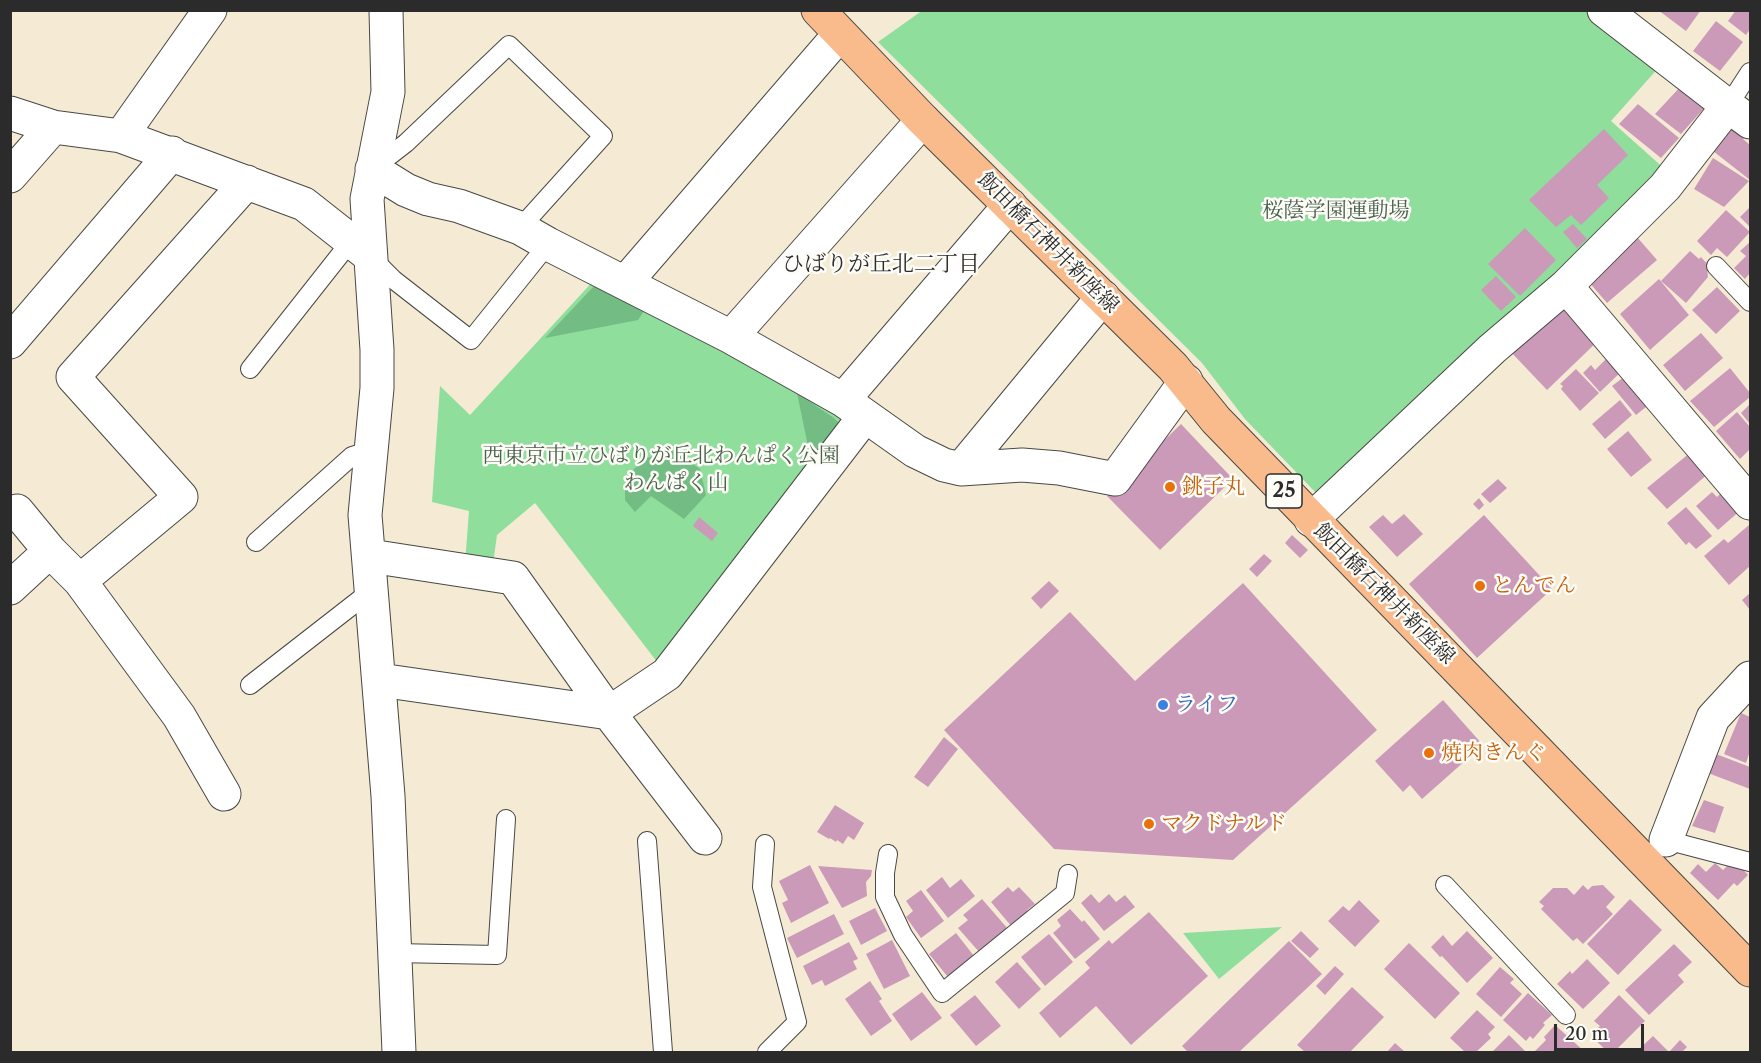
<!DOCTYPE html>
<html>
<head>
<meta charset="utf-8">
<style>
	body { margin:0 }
	#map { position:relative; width:1761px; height:1063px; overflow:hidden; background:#f5ebd5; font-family:"Libre Caslon Text",serif }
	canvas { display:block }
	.frame { position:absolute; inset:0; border:12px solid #2b2b2b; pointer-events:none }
	.scale { position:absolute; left:1554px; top:1024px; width:90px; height:27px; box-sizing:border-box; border:3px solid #2b2b2b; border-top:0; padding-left:8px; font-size:18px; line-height:21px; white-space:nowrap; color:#2b2b2b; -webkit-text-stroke:4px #fdfcf7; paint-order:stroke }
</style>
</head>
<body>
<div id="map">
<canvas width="1761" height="1063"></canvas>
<div class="frame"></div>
<div class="scale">20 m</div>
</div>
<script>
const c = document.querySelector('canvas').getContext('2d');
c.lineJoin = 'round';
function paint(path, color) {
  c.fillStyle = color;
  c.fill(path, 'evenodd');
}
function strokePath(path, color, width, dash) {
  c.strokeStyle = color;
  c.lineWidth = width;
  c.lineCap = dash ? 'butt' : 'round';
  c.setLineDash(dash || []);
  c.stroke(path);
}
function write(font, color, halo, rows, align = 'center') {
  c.font = font + ' "Libre Caslon Text","Noto Serif JP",serif';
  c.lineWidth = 5;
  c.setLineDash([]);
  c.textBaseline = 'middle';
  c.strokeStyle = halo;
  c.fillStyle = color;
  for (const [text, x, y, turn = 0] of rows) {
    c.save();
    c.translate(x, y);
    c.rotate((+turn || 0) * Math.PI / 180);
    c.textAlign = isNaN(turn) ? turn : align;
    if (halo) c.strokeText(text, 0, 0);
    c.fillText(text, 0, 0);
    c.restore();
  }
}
paint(new Path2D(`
	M923 10 1590 11 1661 65 1611 121 1667 171 1318 495 1245 419 1202 363 878 42Z
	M596 278 841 410 844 429 661 667 535 503 497 535 493 564 465 563 469 511 432 502 440 386 470 415Z
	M1282 927 1219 979 1183 933Z`), '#8fde9c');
paint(new Path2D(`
	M596 284 648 305 638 320 545 338Z
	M797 393 834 418 845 429 821 459 808 446Z
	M672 450 700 469 706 495 684 519 651 496 635 512 625 500V478L644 459Z`), '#73bd84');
paint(new Path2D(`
	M1658 10H1701L1686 31Z
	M1736 10H1750V29L1746 35 1728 21Z
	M1716 21 1743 42 1720 71 1693 51Z
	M1681 86 1706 106 1681 134 1655 114Z
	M1638 104 1679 138 1661 158 1619 124Z
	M1733 125 1746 136 1743 139 1750 145V180L1713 151Z
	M1604 129 1628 155 1597 185 1609 198 1581 225 1571 215 1556 227 1529 200Z
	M1713 158 1749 181 1724 207 1694 189Z
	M1750 207V227L1740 217Z
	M1726 210 1750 232 1727 257 1717 248 1711 255 1697 241Z
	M1573 224 1587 239 1577 248 1563 232Z
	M1525 228 1556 260 1520 296 1488 264Z
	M1637 237 1657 260 1607 303 1588 281Z
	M1750 242V273L1745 279 1734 268 1746 256 1740 251Z
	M1690 251 1699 259 1701 257 1709 266 1707 268 1708 277 1686 303 1661 281Z
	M1496 276 1516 297 1501 311 1481 290Z
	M1659 279 1689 315 1650 350 1620 314Z
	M1717 287 1740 311 1716 334 1692 310Z
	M1559 302 1600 339 1547 390 1509 350Z
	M1701 333 1723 358 1685 391 1663 365Z
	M1606 359H1610L1623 370 1600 392 1583 373 1591 365 1595 370Z
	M1730 368 1750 393V397L1714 427 1690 401Z
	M1576 369 1599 393 1580 411 1561 389 1563 386 1560 384Z
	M1628 374 1651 403 1636 415 1612 386Z
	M1620 400 1632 415 1605 439 1592 424Z
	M1750 404V424L1741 413Z
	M1737 412 1750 427V449L1740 459 1716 431Z
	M1181 424 1233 479 1160 550 1107 496Z
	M1628 431 1652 460 1631 477 1607 449Z
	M1691 452 1709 473 1667 509 1647 488Z
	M1498 479 1507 488 1490 503 1481 494Z
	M1724 490 1742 509 1718 530 1696 506 1712 492 1717 497Z
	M1479 498 1484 505 1479 510 1473 504Z
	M1686 507 1712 536 1696 549 1689 542 1686 545 1667 523Z
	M1404 514 1423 534 1397 557 1369 527 1383 515 1392 524Z
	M1484 515 1552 589 1477 658 1409 584Z
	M699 517 718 533 712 541 693 526Z
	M1749 525 1750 566 1729 585 1704 556 1724 539 1728 543Z
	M1292 535 1308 550 1300 558 1285 543Z
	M1264 554 1272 561 1257 577 1249 569Z
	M1049 581 1059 591 1041 609 1031 598Z
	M1243 583 1377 730 1233 860 1054 849 944 730 1070 612 1135 681Z
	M1750 593V610L1742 600Z
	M1443 700 1483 745 1422 799 1410 785 1403 792 1375 761Z
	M1741 713 1750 717V751L1746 763 1724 754Z
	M944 737 958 749 928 787 914 777Z
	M1716 754 1750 767V789L1708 773Z
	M1704 800 1724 807 1715 833 1692 826Z
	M835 805 864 823 854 840 848 836 843 844 837 840 836 842 830 838 829 839 817 832Z
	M1715 863 1723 870 1729 864 1733 867 1737 863 1748 875 1737 886 1734 883 1718 900 1690 873 1698 864 1706 872Z
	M810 865 829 903 791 923 782 903 788 900 779 881Z
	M818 866 872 870 871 876 866 882 867 896 842 908Z
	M942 877 950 888 961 879 975 896 948 918 926 890Z
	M1583 885 1588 890 1592 886 1603 885 1615 897 1606 907 1613 914 1583 944 1577 938 1573 941 1541 909 1544 906 1539 902 1553 888H1567L1574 895Z
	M1008 887 1013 892 1019 887 1035 904 1027 910 1029 912 1012 927 991 902Z
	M921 890 944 921 921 938 906 917 913 911 906 901Z
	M1091 894 1099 903 1109 894 1116 902 1125 895 1135 907 1104 931 1081 903Z
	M982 899 1008 929 980 953 958 928 968 920 963 915Z
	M1630 899 1662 930 1618 975 1587 944Z
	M1359 900 1380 921 1355 947 1328 921 1343 906 1349 911Z
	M875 908 887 931 861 945 849 921Z
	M1070 909 1082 922 1084 920 1100 939 1075 959 1053 933 1061 926 1057 920Z
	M1149 912 1208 976 1131 1045 1096 1006 1060 1038 1039 1013 1090 968 1085 962 1109 940 1112 944Z
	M834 914 844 934 797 958 787 938Z
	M1301 931 1319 949 1310 958 1291 941Z
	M1467 931 1493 958 1467 983 1442 956 1440 957 1431 947 1443 935 1452 946Z
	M956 933 974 956 948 977 929 954Z
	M1049 934 1073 962 1045 986 1021 957Z
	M892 940 910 976 884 989 866 954Z
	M1289 941 1322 974 1239 1052H1188L1182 1046Z
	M849 942 858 959 853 961 857 969 825 986 822 980 812 985 803 966Z
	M1409 943 1460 993 1435 1019 1384 969Z
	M1674 944 1692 962 1678 975 1684 982 1649 1015 1625 990Z
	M1587 959 1610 983 1583 1009 1557 984 1570 971 1572 974Z
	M1017 962 1041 989 1019 1009 995 982Z
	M1335 966 1344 974 1325 995 1316 986Z
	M1500 967 1514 979 1510 983 1522 994 1501 1017 1476 994Z
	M870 981 882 999 879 1001 892 1021 871 1036 845 999Z
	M1352 987 1384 1017 1350 1052H1305L1297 1045Z
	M922 992 942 1018 911 1041 892 1014Z
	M1528 993 1552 1015 1543 1023 1545 1025 1533 1039 1530 1036 1526 1041 1503 1020Z
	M975 995 1001 1026 976 1046 950 1015Z
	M1619 995 1645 1021 1614 1052H1608L1594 1039 1599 1034 1596 1030 1600 1026 1594 1021Z
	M1477 1010 1495 1027 1488 1034 1491 1038 1476 1052H1465L1450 1038Z
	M1555 1025 1585 1052H1534L1546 1040 1544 1037Z
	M1509 1035 1526 1052H1492Z
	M1653 1036 1669 1052 1680 1040 1687 1047 1682 1052H1636Z
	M1395 1043 1404 1051 1403 1052H1387Z`), '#cb9ab9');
const service = new Path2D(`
	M1728 106 1750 72
	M375 167 406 143 509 45 603 136 520 228
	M371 257 394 280 471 340 548 244
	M1716 266 1750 302
	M250 369 351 241
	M256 542 352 456 371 450
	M250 685 372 590
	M647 841 663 1052
	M1661 842 1666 840 1750 862
	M765 844 762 887 797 1022 767 1052
	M888 854 885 873V897L903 935 942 993 1065 893 1068 874
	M1445 885 1566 1015
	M394 953 497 955 506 819`);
const minor = new Path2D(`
	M386 10 388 92 367 199 377 350V388L365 515 388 796 399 1052
	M1604 10 1728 106
	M10 113 53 127 121 136 304 204 370 256
	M121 136 210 10
	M372 169 406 190 428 199 459 206 520 228 548 244 731 337 843 400 915 451 944 465 961 469 1022 465 1059 468 1115 479 1186 381
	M10 176 53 127
	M625 283 840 34
	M1566 286 1665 187 1728 106 1750 122
	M731 337 923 120
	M10 342 172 153
	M843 400 1010 205
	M961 469 1103 297
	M17 511 50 551
	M1311 520 1492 349 1566 286 1750 503
	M370 556 513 578 609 713 705 838
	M80 581 181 497 73 377 247 182
	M10 588 50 551 80 581 179 716 224 794
	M380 680 609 713 667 674 865 416
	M1666 840 1713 718 1750 678`);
const primary = new Path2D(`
	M818 10 923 120 1173 367 1216 420 1750 970`);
strokePath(service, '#494844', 20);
strokePath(minor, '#494844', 35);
strokePath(primary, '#494844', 35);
strokePath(service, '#fff', 18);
strokePath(minor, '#fff', 33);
strokePath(primary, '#fabb8c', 33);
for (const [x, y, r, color] of [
	[1170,487,6,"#e8710a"],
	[1480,586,6,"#e8710a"],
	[1163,705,6,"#3f7fe0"],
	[1429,753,6,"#e8710a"],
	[1149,824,6,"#e8710a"]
]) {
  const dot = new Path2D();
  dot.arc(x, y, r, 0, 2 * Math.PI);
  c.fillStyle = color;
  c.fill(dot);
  strokePath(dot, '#fdfcf7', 2);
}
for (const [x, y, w] of [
	[1284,491,36]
]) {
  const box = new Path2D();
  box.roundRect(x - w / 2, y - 17, w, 34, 4.5);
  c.fillStyle = '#fdfcf7';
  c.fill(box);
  strokePath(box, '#2b2b2b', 1.5);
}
write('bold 20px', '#2b2b2b', null, [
	["25",1284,491]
]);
write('21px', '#49614d', '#fdfcf7', [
	["桜蔭学園運動場",1336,211],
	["西東京市立ひばりが丘北わんぱく公園",661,456],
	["わんぱく山",676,483]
]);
write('21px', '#2b2b2b', '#fdfcf7', [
	["飯田橋石神井新座線",1048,243,45],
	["飯田橋石神井新座線",1384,594,45]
]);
write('21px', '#c56008', '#fdfcf7', [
	["銚子丸",1182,487],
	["とんでん",1492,586],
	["焼肉きんぐ",1441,753],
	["マクドナルド",1161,824]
], 'left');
write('21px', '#366cbe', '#fdfcf7', [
	["ライフ",1175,705]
], 'left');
write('22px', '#2b2b2b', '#fdfcf7', [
	["ひばりが丘北二丁目",881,265]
]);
</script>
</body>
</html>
